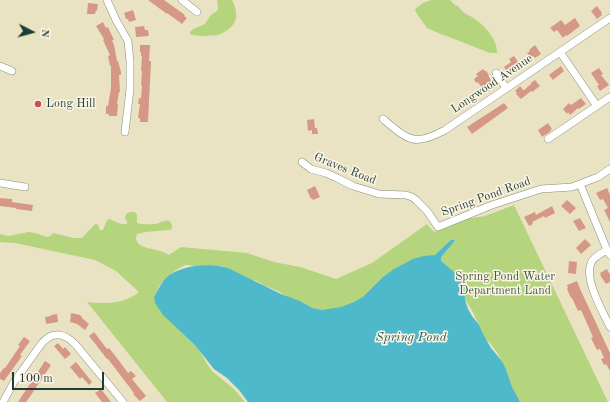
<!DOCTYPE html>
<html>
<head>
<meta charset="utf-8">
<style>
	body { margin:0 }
	#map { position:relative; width:610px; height:402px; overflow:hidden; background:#eae3c3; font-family:"Old Standard TT",serif }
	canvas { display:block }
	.north { position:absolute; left:12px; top:12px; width:40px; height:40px; -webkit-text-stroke:3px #fcf5e5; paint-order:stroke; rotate:96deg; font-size:11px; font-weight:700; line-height:16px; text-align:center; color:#1f3d34 }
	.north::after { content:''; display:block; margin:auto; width:14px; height:18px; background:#1f3d34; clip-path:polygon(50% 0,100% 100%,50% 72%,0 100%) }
	.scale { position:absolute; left:12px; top:372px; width:92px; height:18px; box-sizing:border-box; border:2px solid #1f3d34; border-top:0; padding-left:5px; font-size:12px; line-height:14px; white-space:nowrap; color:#1f3d34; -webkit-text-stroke:3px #fcf5e5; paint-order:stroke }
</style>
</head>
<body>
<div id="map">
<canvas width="610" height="402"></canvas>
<div class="north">N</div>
<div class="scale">100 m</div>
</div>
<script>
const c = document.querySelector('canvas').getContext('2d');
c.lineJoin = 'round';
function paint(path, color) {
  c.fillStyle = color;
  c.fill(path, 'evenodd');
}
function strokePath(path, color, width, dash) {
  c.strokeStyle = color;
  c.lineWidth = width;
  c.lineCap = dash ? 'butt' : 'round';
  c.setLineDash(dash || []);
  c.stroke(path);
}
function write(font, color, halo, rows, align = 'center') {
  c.font = font + ' "Old Standard TT",serif';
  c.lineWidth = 3;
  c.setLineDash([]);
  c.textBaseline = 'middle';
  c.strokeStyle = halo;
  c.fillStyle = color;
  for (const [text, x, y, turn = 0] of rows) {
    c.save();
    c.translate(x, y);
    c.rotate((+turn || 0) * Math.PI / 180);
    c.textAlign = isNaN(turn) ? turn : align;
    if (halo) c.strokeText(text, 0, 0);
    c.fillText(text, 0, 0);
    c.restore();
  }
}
paint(new Path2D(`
	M217 0H232C235 5 238 16 235 21 233 27 224 33 218 35 214 36 210 35 206 36 200 36 195 36 190 34V32L193 29 205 24C211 16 207 17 217 11L218 8Z
	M431 0H450L456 6 457 5C459 7 461 10 463 12 467 15 471 16 475 19 485 26 498 40 497 53H490L444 35H443L427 28 415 11 416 8 423 3Z
	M514 205 608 402H520L513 391 510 382 504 371 502 362 498 354 490 343 484 338 473 312 464 298 356 309 317 310 298 303 278 291 263 285 257 281 249 279 225 267 220 266 201 268 188 265H185L176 270 162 282 159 286 155 296 156 301 182 331 197 346 207 364 213 372 234 389 245 402H167L87 302C105 304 125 304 139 292L116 271 95 260 15 243 0 242V234L8 236 29 232 35 233 47 237 50 236 53 233 74 238H82L95 224H97L98 225 100 230H103L107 220 110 219C116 222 121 225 127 224V221L125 218 126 214 130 212H135L137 215V223C143 225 149 224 155 224 162 223 172 214 172 229L169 230 146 232 137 234C132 248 151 248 160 251 163 252 166 253 169 255L181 247 247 253 274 262 300 267 336 279 372 263 427 224 434 232 448 222 485 216Z`), '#b4d57d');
paint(new Path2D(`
	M451 240H455L453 243 441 257V261L462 279 464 284 465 300 468 309 472 316 479 325 483 334 491 348 501 360 505 367 512 387 520 402H248L239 390 227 378 214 369 194 344 163 315 155 303 154 297C158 291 160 284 166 278 179 265 213 262 230 269L281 294 300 301 312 308 322 310 341 307 354 302 363 297 383 277 394 269 413 259 424 256 435 255Z`), '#4eb9cb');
paint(new Path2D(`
	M148 0H164L185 15 184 16 187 18 182 24 167 13V14Z
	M88 3 98 4 97 11 96 10 95 14H87Z
	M597 6 602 13 601 14 602 15 597 19 591 11Z
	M133 10 136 20 129 22 128 19H126L124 13Z
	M575 18 580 26 567 36 566 35 563 38 557 30 554 32 550 28 561 20 565 25Z
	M103 22 106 28 108 27 114 40H112L114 45 117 61H118L121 72V75H119L120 92H119L117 104H118L117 116H109V114H106V106H108L111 88V66H110L108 56 110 55 103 40 104 39 96 26Z
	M144 26 145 30H148L149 36 136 37 135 27Z
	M140 45H150L149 61H151L148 122H140V118H138L140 104H138L139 98H141L142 85H141L142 71H141L142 56H141V52H140Z
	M535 45 541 54 535 58 533 56 531 58 527 53 530 51 529 50Z
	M514 56 520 65 511 73 510 72 509 73 508 71 507 72 504 67 511 62 509 59Z
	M561 66 564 71 553 80 549 75Z
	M599 68 603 74 601 75 609 85 600 91 597 86 599 85 591 73Z
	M483 69 485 71H486L489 75H488L495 87 485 93 478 82 476 83 474 79 478 76 476 74Z
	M535 80 540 86 532 92 531 91 521 99 516 94 517 93 515 91 520 86 523 90H524L531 84V83Z
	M581 98 586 104 579 109 578 108 570 115 568 112 567 114 563 109 569 103 571 105Z
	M504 103 508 108 472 134 467 127Z
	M314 119 315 128H317L318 134H312V130L308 131 307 120Z
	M548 123 552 129 550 130 551 131 542 137 538 130Z
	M315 186 320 197 313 200 312 198 311 199 307 190Z
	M607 188 610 195V222L604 210 608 208 603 199 600 200 596 193Z
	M0 198 12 199V202L33 205 32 211 16 209V208L0 206Z
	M567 200 576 208 570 214 561 206Z
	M552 206 555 213 545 218 544 216 532 222 533 224 529 226 524 217 535 212 536 215Z
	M580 218 586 228 579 231 573 221Z
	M585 239 591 245 581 254 576 248Z
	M569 261 577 262 576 274 568 273Z
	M607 269 610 275V282L606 284 600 275H601L600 273Z
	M577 281 581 291 610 353V371L606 364 604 365 601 359 604 358 600 349 597 350 591 338 593 337 581 310 578 311 572 298H571L567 289 568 288 567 285Z
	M71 313 80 315 82 317V318L89 324 85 330 77 324 70 322Z
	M57 314 58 322 46 324 45 317 51 316V315Z
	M94 332 107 349 109 348 120 362 128 373 131 371 136 376 132 379 146 396 140 401 133 394 134 393 108 359H107L89 336Z
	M24 337 30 341 20 355 22 356 4 381 0 379V373L4 368H5L20 346 18 345Z
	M58 343 63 349 65 347 71 354 65 359 54 346Z
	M45 361 51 365 31 395 26 402H18Z
	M76 362 92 382 89 385 82 377 80 379 70 367Z
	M101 389 111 402H102L95 393Z`), '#d59887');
const street = new Path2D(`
	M107 0 116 20 128 41 130 62V89L125 132
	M182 0 197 12
	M560 52 597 106
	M0 66 12 71
	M496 73 506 88
	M383 119C408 140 414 147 445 130L610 18
	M548 139 610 97
	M302 162 311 169 326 173 337 178 353 186 379 194 406 195 412 197 416 200 427 211 438 227 492 205 541 189 572 187 598 177 610 169
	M0 183 25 187
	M580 184 607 250 610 255
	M607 250C602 253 593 257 591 263 584 280 603 312 610 327
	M3 402 14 382 42 343C53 331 64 333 75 344L123 402`);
strokePath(street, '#84907c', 8);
strokePath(street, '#fff', 7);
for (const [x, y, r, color] of [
	[38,104,4,"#d1495b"]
]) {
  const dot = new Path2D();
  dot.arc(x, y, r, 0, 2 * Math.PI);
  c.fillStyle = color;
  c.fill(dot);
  strokePath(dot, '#fcf5e5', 1.5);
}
write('12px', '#1f3d34', '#fcf5e5', [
	["Longwood Avenue",492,84,-34],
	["Graves Road",345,169,22],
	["Spring Pond Road",486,197,-20]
]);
write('12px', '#1f3d34', '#fcf5e5', [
	["Long Hill",46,104]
], 'left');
write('12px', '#3d5b43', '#fcf5e5', [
	["Spring Pond Water",505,277],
	["Department Land",505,291]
]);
write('italic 13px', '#2b5c5a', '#fcf5e5', [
	["Spring Pond",411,338]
]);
</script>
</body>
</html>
